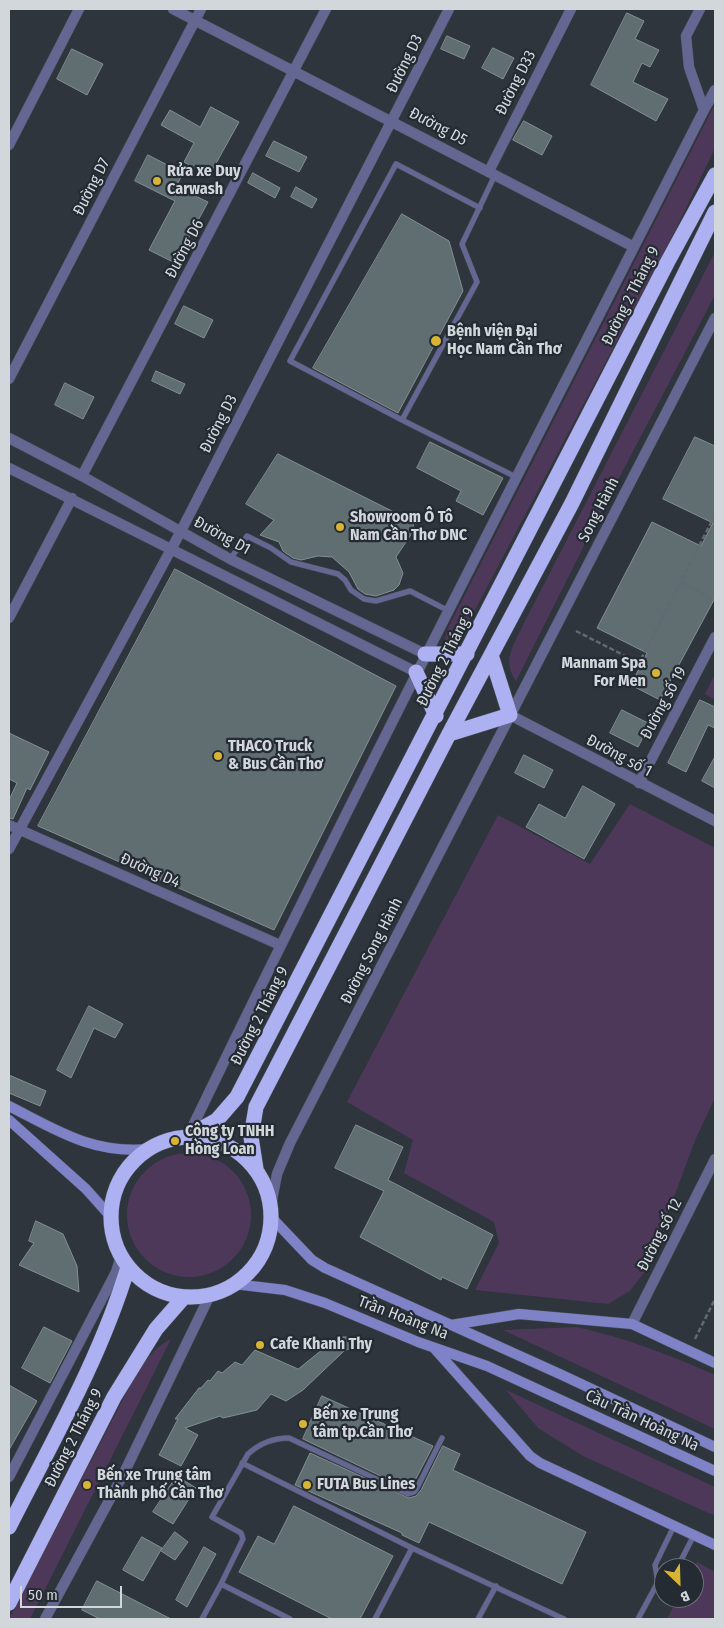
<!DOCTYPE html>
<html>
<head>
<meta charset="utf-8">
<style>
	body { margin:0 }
	#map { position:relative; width:724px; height:1628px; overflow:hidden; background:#2e353d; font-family:"Fira Sans Condensed",sans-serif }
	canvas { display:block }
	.frame { position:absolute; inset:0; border:10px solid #d2d7dc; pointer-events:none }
	.north { position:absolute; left:654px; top:1558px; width:50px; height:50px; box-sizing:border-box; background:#242b33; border:1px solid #6a7077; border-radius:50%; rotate:156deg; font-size:14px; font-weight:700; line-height:20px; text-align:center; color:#d2d7dc }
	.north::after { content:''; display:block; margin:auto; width:18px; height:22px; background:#d7b434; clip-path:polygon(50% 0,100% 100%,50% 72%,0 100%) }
	.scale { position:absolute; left:20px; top:1586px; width:102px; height:22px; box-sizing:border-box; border:2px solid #d2d7dc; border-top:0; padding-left:6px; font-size:15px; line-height:18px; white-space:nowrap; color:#d2d7dc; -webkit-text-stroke:4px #242b33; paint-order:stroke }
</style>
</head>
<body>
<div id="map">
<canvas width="724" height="1628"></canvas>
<div class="frame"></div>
<div class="north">B</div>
<div class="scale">50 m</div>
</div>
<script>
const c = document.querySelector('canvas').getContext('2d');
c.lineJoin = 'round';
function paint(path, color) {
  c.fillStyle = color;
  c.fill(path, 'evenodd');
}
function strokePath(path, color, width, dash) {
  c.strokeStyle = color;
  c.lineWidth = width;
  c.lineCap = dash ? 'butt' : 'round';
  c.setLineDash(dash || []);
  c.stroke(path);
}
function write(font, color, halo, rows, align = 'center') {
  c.font = font + ' "Fira Sans Condensed",sans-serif';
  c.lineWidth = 4.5;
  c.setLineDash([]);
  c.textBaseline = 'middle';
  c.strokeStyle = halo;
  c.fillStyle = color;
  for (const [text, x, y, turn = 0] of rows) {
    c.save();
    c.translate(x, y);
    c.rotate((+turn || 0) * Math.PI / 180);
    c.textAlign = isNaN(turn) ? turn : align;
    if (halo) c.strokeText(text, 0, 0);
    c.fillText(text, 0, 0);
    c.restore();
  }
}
paint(new Path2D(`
	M715 104V148L676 229 456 646H448L444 642 448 628Z
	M715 252V295L595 524 516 681C502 660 513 647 522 627Z
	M715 674V700L705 694Z
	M630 804 715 848V1098L696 1138 647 1269 630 1291 608 1304 475 1290 499 1243 494 1222 404 1173 413 1140 347 1102 498 815 590 864Z
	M127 1215a62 62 0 1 1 124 0a62 62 0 1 1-124 0Z
	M577 1327C626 1338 670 1355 715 1375V1429L503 1330Z
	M171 1339 30 1619H9L133 1380C143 1363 153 1348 171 1339Z
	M506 1390 715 1487V1516L583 1456 538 1428Z
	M697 1562 715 1572V1619H667L678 1598H694V1568Z`), '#4e385a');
const building = new Path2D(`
	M627 13 644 21 635 39 659 50 650 67 642 63 633 82 668 99 656 121 591 85Z
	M447 36 470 46 464 59 441 49Z
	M493 48 514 58 503 79 482 68Z
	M72 49 103 64 87 95 57 79Z
	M211 107 239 122 209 176 184 162 194 143 161 125 170 110 200 127Z
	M524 121 552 136 542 155 513 140Z
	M274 141 307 157 299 172 266 156Z
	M148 155 183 173 176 187 208 202 175 263 149 250 175 201 135 181Z
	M253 173 280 188 275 198 248 183Z
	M296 187 317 199 312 208 291 197Z
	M402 214 449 241 463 291 398 413 313 368Z
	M184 306 213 320 204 338 175 324Z
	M156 371 185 384 180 394 152 381Z
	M65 383 94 397 83 419 55 405Z
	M695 437 715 446V598L660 700 631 685 647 653 597 628 652 522 701 546 713 523 663 499Z
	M430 442 503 478 483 515 456 501 461 491 417 468Z
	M278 454 414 522 412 533 396 557 403 573 399 585 394 590 376 596 365 594 358 589 349 572 332 557 318 556 301 560 293 558 283 551 279 542 260 535 274 520 246 504Z
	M175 569 396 686 274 930 38 826Z
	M700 700 715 707V728L708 725 686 772 668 763Z
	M622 710 650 724 638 747 610 733Z
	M9 733 49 752 30 790 27 788 13 819 9 818V800L17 783 9 779Z
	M524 755 553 770 544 788 515 773Z
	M715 757V788L702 781Z
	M583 786 615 804 584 859 526 827 539 804 565 818Z
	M89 1006 123 1024 115 1038 94 1028 71 1078 57 1070Z
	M9 1075 46 1091 40 1106 9 1093Z
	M356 1125 403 1147 388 1180 493 1235 467 1289 442 1277 441 1280 360 1237 384 1191 335 1168Z
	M36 1221 63 1234 77 1266 79 1292 19 1265 34 1243 29 1241Z
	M44 1327 72 1341 50 1383 22 1368Z
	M338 1337H357L353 1347 344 1351 303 1390 286 1401 271 1394 257 1410 223 1418 220 1416 185 1428 198 1435 181 1466 159 1455 178 1419H175L199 1388H201L208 1380 210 1381 218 1371 222 1373 235 1362 242 1365 255 1350 298 1369Z
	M9 1385 37 1401 9 1450Z
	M322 1396 433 1446 411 1488 408 1489 303 1439Z
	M443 1446 460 1454 453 1470 586 1532 562 1584 429 1522 419 1543 402 1535V1533L295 1485 310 1453 409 1498 416 1496 421 1490Z
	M177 1476 196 1488 173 1524 153 1512Z
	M294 1506 393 1556 360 1619H332L239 1572 258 1536 274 1544Z
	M175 1532 188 1542 175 1560 161 1551Z
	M142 1537 162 1548 143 1581 123 1570Z
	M204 1547 216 1554 187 1607 176 1600Z
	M97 1581 128 1597 171 1619H100L82 1610Z`);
paint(building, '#606d71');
strokePath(building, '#818f93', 1);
const lane = new Path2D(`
	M495 175 462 244 477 282 402 420 516 477
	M402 420 290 361 396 164 480 208
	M230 559 247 536 271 548 291 562 338 574 345 580 351 590 364 599 376 601 410 591 447 610
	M242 1463 412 1548 564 1619
	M677 1568 694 1535
	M658 1582 655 1565 674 1526
	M202 1619 221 1584
	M290 1619 221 1584 243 1539 241 1533 212 1517 248 1454C259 1444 274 1438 289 1438L408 1494 414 1492 417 1488 442 1438
	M375 1619 412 1548
	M478 1619 496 1586
	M638 1619 658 1582 664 1579`);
const street = new Path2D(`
	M173 9 634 247
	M704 110 715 90
	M9 145 79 9
	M489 171 571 9
	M9 379 201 9
	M9 438 82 476 230 559 425 654
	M9 468 416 672
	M82 476 326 9
	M9 618 72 498
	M510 715 715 821
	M639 783 715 637
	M9 825 280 945
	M9 849 181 531 449 9
	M188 1136C354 791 530 451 704 110L689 67 686 36 700 9
	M271 1205 277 1174 290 1143 715 318
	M632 1324 715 1159
	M9 1477 116 1272 121 1256
	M45 1619 124 1473 210 1295`);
const secondary = new Path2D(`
	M9 1106C56 1130 92 1154 148 1149
	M9 1120 86 1189 111 1217
	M272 1218 312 1260 325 1268 562 1375 715 1447
	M234 1284 285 1290 325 1303 418 1342 487 1366 715 1471
	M451 1325 519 1314 632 1324 715 1363
	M434 1348 530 1456 540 1463 715 1545`);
const highway = new Path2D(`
	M425 654H467
	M416 672 436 716
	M449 734 510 715 491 655
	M188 1136 217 1120 237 1097 667 263 715 175
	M111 1217a80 80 0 1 1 160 0a80 80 0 1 1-160 0Z
	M256 1169 251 1137 256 1107 449 734 572 503 715 212
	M9 1527C52 1442 100 1359 128 1267
	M9 1603 114 1397 156 1329 184 1297`);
strokePath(lane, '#4c525a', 6);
strokePath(street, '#4c525a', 11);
strokePath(secondary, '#4c525a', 11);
strokePath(highway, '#4c525a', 16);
strokePath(new Path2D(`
	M681 582 715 601
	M576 631 639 663 715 515
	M695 1339 715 1299`), '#626970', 2.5, [5, 2.5]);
strokePath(lane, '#656793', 5);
strokePath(street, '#656793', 10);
strokePath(secondary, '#8082c8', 10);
strokePath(highway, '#adb1f1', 15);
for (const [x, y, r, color] of [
	[157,181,5,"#d7b434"],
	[436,341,6,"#d7b434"],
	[340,527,5,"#d7b434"],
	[656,673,5,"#d7b434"],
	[218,756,5,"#d7b434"],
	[175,1141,5,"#d7b434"],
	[260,1345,5,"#d7b434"],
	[303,1424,5,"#d7b434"],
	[87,1485,5,"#d7b434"],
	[307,1485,5,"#d7b434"]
]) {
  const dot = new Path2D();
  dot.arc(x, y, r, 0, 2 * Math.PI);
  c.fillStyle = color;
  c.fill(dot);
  strokePath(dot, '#242b33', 2);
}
write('16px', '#d2d7dc', '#242b33', [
	["Đường D3",405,64,-64],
	["Đường D33",516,83,-63],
	["Đường D5",438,127,28],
	["Đường D7",92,187,-63],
	["Đường D6",185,249,-62],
	["Đường 2 Tháng 9",631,296,-63],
	["Đường D3",219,424,-63],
	["Song Hành",599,510,-63],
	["Đường D1",222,536,29],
	["Đường 2 Tháng 9",446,657,-63],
	["Đường số 19",664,703,-62],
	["Đường số 1",619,756,28],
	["Đường D4",150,871,24],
	["Đường Song Hành",372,951,-63],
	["Đường 2 Tháng 9",260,1016,-63],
	["Đường số 12",660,1235,-63],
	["Trần Hoàng Na",403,1318,21],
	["Cầu Trần Hoàng Na",642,1421,25],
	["Đường 2 Tháng 9",74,1438,-63]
]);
write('bold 16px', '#d2d7dc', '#242b33', [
	["Rửa xe Duy",167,172],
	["Carwash",167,190],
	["Bệnh viện Đại",447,332],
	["Học Nam Cần Thơ",447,350],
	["Showroom Ô Tô",350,518],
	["Nam Cần Thơ DNC",350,536],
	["Mannam Spa",646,664,"right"],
	["For Men",646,682,"right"],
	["THACO Truck",228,747],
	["& Bus Cần Thơ",228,765],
	["Công ty TNHH",185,1132],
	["Hồng Loan",185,1150],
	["Cafe Khanh Thy",270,1345],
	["Bến xe Trung",313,1415],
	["tâm tp.Cần Thơ",313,1433],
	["Bến xe Trung tâm",97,1476],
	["Thành phố Cần Thơ",97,1494],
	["FUTA Bus Lines",317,1485]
], 'left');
</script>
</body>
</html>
